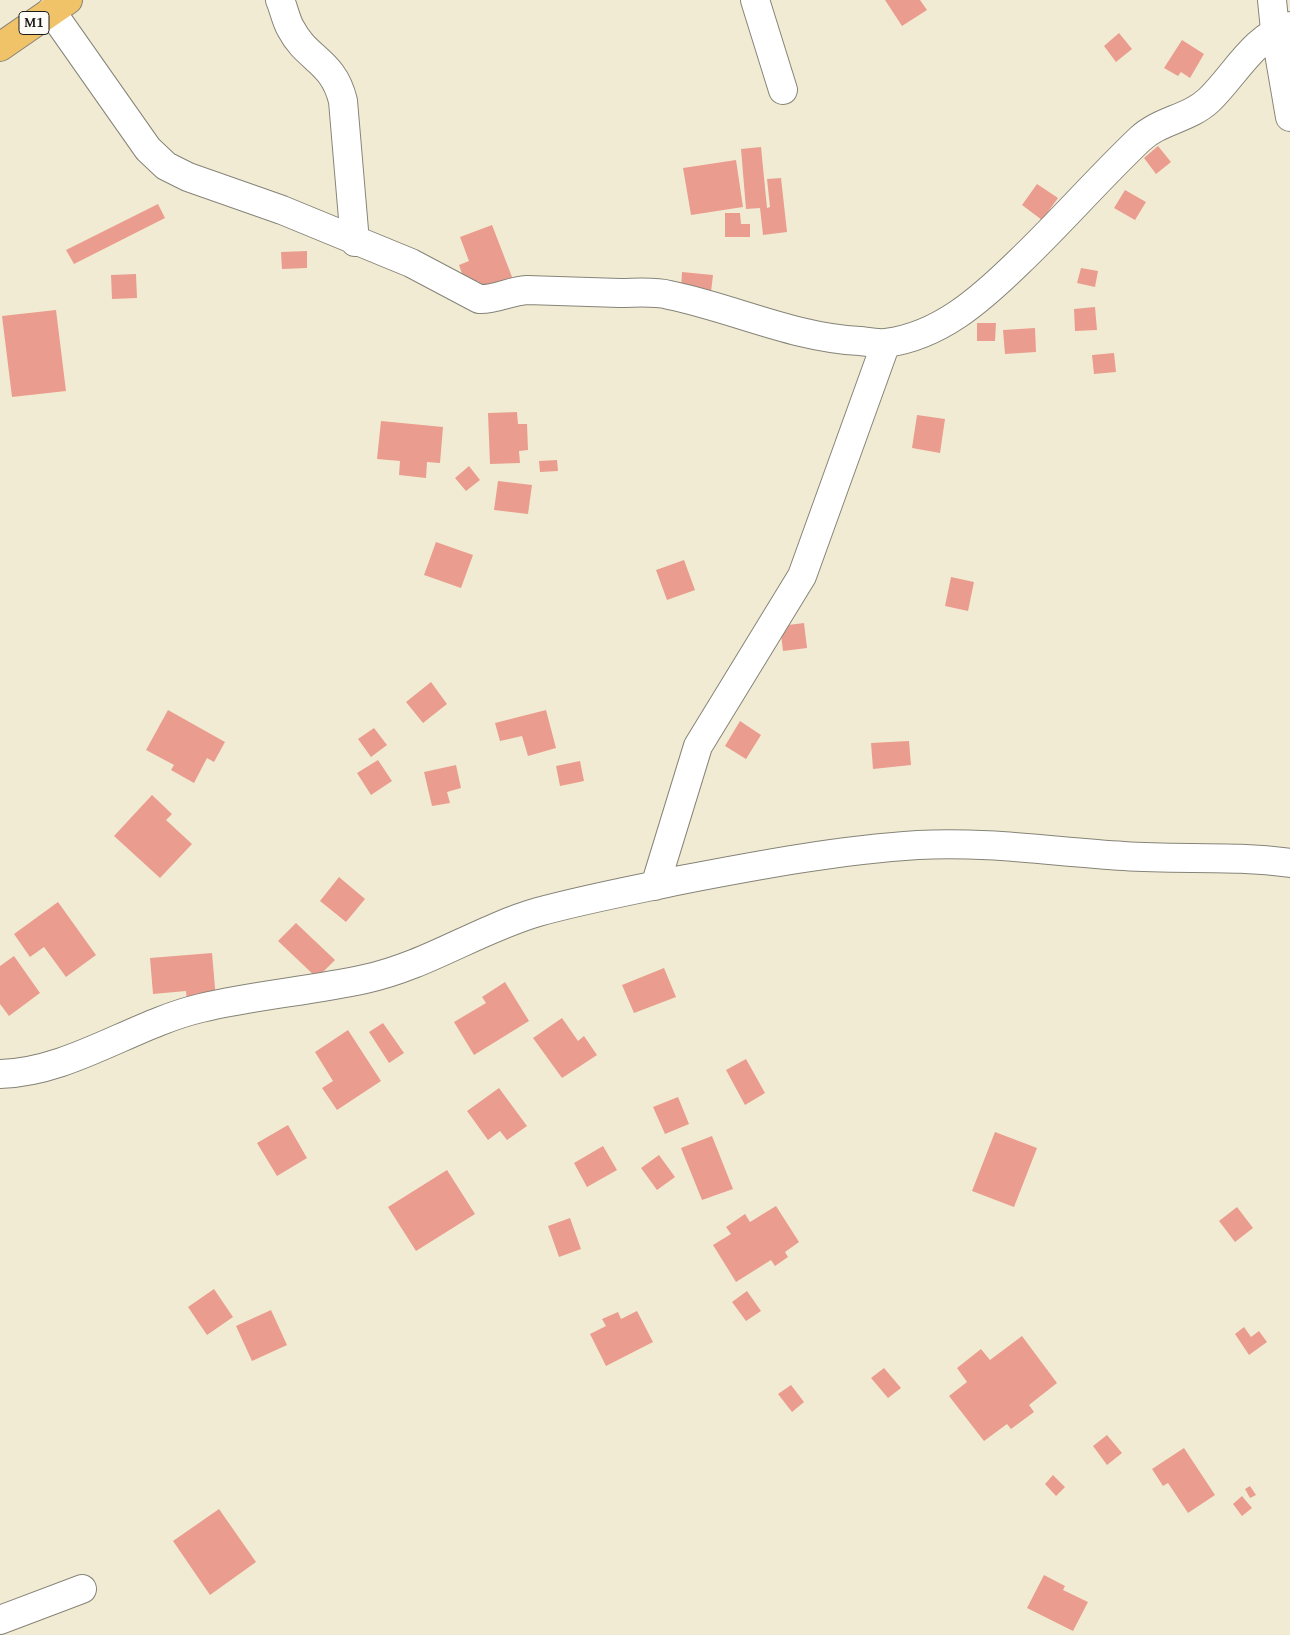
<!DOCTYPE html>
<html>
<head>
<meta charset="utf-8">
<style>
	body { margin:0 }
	canvas { display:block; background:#f1ebd3 }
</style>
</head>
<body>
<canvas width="1290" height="1635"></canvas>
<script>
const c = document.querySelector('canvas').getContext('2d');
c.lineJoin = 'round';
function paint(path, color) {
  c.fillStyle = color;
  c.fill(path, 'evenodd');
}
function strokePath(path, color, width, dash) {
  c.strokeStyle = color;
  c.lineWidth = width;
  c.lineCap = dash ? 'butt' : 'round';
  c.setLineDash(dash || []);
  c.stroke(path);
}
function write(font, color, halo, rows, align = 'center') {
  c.font = font + ' "Gentium Book Plus",serif';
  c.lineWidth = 4;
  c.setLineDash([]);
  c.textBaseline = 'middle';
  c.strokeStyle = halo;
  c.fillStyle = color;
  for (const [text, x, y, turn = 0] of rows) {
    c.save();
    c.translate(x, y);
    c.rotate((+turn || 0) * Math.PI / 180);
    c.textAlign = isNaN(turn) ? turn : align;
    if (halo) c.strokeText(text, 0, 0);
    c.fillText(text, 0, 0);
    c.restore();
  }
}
paint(new Path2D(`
	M885 0H920L927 10 902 26Z
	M1119 33 1132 49 1116 62 1104 46Z
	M1182 40 1204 54 1190 78 1181 72 1178 76 1164 68Z
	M1158 146 1171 162 1156 174 1144 158Z
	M761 147 767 208 770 207 767 179 781 178 787 232 763 235 760 208 746 209 741 149Z
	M736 160 743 207 691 215 683 168Z
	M1037 184 1058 198 1042 220 1022 205Z
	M1125 190 1146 202 1135 220 1114 208Z
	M158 204 165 218 74 264 66 250Z
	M725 213H740L741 224H750V237H725Z
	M492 225 514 282 483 293 478 281 466 285 459 265 469 261 460 237Z
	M307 251V268L282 269 281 252Z
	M1081 268 1098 271 1095 287 1077 283Z
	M682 272 713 275 711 292 681 290Z
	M136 274 137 298 112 299 111 275Z
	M1095 307 1097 330 1075 331 1074 309Z
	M56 310 66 391 12 397 2 316Z
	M977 323H996L995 341H977Z
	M1035 328 1036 352 1005 354 1003 330Z
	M1114 353 1116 372 1094 374 1092 355Z
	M517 412 518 424H527L528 450 519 451 520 463 490 464 488 413Z
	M917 415 945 419 940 453 912 448Z
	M381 421 443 427 440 463 427 462 426 478 399 475 400 461 377 459Z
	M557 460 558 471 540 472 539 461Z
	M469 466 480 480 466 491 455 478Z
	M498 481 532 485 528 514 494 510Z
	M436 542 473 555 461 588 424 575Z
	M684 560 695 590 667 600 656 570Z
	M951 577 974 582 968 611 945 606Z
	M804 623 807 648 783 651 780 626Z
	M431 682 447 704 423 723 406 702Z
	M168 710 225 742 214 762 207 758 194 783 171 770 174 765 146 750Z
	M546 710 556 748 528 756 522 736 500 741 495 723Z
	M740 721 761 735 746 759 725 746Z
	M374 728 387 745 371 757 358 739Z
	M909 741 911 765 873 769 871 743Z
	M378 760 392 781 371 795 357 773Z
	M580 761 584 781 560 786 556 766Z
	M456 765 461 788 447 792 450 803 432 806 424 772Z
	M152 795 172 814 166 820 192 844 160 878 114 836Z
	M339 877 365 899 346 922 320 901Z
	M58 902 96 955 66 977 44 947 30 957 14 934Z
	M296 923 335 960 317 978 278 941Z
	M212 953 216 999 187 1002 186 991 153 994 150 958Z
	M14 956 40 993 9 1016 0 1004V966Z
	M664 968 676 997 634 1013 622 985Z
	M505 982 529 1021 474 1055 454 1022 486 1003 482 997Z
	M562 1018 578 1041 584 1036 597 1055 562 1078 533 1038Z
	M383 1023 404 1053 389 1063 369 1032Z
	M348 1030 381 1081 337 1110 322 1088 333 1081 315 1052Z
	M746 1059 765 1093 745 1105 726 1070Z
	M499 1088 527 1126 507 1140 500 1131 488 1140 467 1111Z
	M678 1097 689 1124 665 1134 653 1107Z
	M288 1125 307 1158 277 1176 257 1143Z
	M995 1132 1037 1148 1014 1207 972 1191Z
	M712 1136 733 1189 702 1200 681 1148Z
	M603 1146 617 1170 587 1187 574 1163Z
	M659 1155 675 1177 657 1190 641 1168Z
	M447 1170 475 1214 416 1251 388 1207Z
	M776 1206 799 1242 785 1252 788 1257 775 1266 771 1260 736 1282 713 1245 731 1234 726 1227 745 1214 750 1222Z
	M1237 1207 1253 1228 1235 1242 1219 1221Z
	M570 1218 581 1249 559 1257 548 1226Z
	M214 1289 233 1317 207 1335 188 1307Z
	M747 1291 761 1311 746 1321 732 1302Z
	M271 1310 287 1345 252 1361 236 1326Z
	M637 1311 653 1342 606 1366 590 1334 606 1326 602 1319 618 1312 621 1319Z
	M1244 1327 1251 1337 1259 1331 1267 1342 1249 1355 1235 1334Z
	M1022 1336 1057 1383 1029 1405 1034 1412 1011 1429 1007 1424 984 1441 949 1396 967 1382 957 1368 981 1349 990 1360Z
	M884 1368 901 1388 888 1398 871 1378Z
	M791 1385 804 1402 792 1412 778 1394Z
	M1107 1435 1122 1453 1107 1465 1093 1446Z
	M1184 1448 1215 1495 1188 1513 1168 1483 1163 1486 1152 1469Z
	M1053 1475 1065 1487 1056 1496 1045 1484Z
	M1250 1486 1256 1495 1250 1498 1245 1489Z
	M1242 1496 1252 1508 1242 1516 1233 1504Z
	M219 1509 256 1562 210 1595 173 1541Z
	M1044 1575 1065 1586 1063 1590 1088 1602 1073 1631 1027 1608Z`), '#ea9d8e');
const minor = new Path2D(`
	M280 0C284 9 286 21 291 29 307 60 333 60 343 101L355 242
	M755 0 783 90
	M1272 0 1275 30 1290 117
	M51 11 148 149 166 166 188 177 282 210 411 263 479 299C495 300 510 291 527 290 558 291 589 292 620 293 636 293 654 291 669 295 733 308 794 338 860 341 868 342 878 344 886 343 940 336 981 299 1018 263 1060 223 1098 179 1140 139 1160 120 1189 119 1209 100 1235 75 1254 36 1290 26
	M655 886 698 746 802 576 886 343
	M0 1074C71 1072 133 1024 201 1008 255 995 311 991 365 979 426 966 479 929 538 912 585 899 634 890 681 880 759 865 839 850 918 845 987 841 1055 852 1124 856 1179 860 1235 855 1290 863
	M0 1620 82 1589`);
const highway = new Path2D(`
	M0 47 68 0`);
strokePath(minor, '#868478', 30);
strokePath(highway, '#868478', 30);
strokePath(minor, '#fff', 28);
strokePath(highway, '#f1c369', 28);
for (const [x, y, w] of [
	[34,23,30]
]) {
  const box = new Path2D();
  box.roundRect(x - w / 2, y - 11.5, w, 23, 4);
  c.fillStyle = '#fdfcf7';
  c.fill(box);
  strokePath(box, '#1c1c1c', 1);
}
write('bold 14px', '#1c1c1c', null, [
	["M1",34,23]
]);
</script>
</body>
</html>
